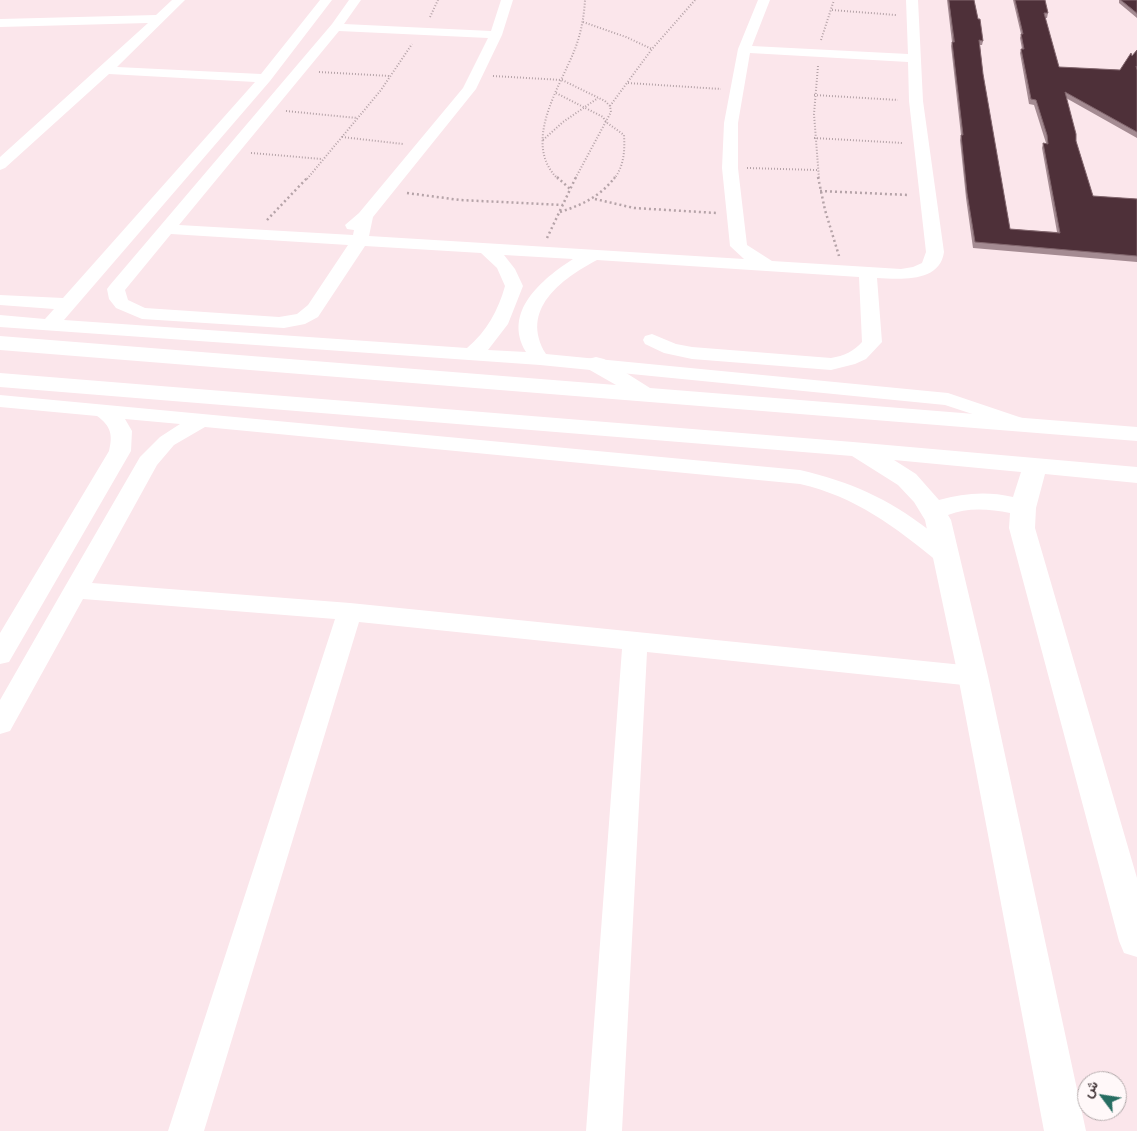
<!DOCTYPE html>
<html>
<head>
<meta charset="utf-8">
<style>
	body { margin:0 }
	#map { position:relative; width:1137px; height:1131px; overflow:hidden; background:#fbe6eb; font-family:"IBM Plex Sans",Vazirmatn,sans-serif }
	canvas { display:block }
	.north { position:absolute; left:1077px; top:1071px; width:50px; height:50px; box-sizing:border-box; background:#fff8f9; border:1px solid #b3aaab; border-radius:50%; rotate:301deg; font-size:14px; font-weight:700; line-height:20px; text-align:center; color:#413437 }
	.north::after { content:''; display:block; margin:auto; width:18px; height:22px; background:#276d62; clip-path:polygon(50% 0,100% 100%,50% 72%,0 100%) }
</style>
</head>
<body>
<div id="map">
<canvas width="1137" height="1131"></canvas>
<div class="north">ش</div>
</div>
<script>
const c = document.querySelector('canvas').getContext('2d');
c.lineJoin = 'round';
function strokePath(path, color, width, dash) {
  c.strokeStyle = color;
  c.lineWidth = width;
  c.lineCap = dash ? 'butt' : 'round';
  c.setLineDash(dash || []);
  c.stroke(path);
}
function paint(path, color) {
  c.fillStyle = color;
  c.fill(path, 'evenodd');
}
strokePath(new Path2D(`
	M832 10 896 15
	M430 17 438 0
	M583 22 626 37 652 49
	M821 40 834 0
	M818 66 814 114 819 179
	M319 72 390 76
	M493 76 562 80 605 101 610 106 611 112 575 179
	M628 83 721 89
	M556 93 603 117 606 122 624 135C625 151 624 166 614 179
	M814 95 898 100
	M610 106 652 49 695 0
	M286 111 357 118
	M342 137 403 144
	M814 138 903 143
	M543 140 563 122 598 98
	M251 153 322 159
	M747 168 817 170
	M307 179 381 90 412 44
	M558 179C521 143 560 87 575 49 581 33 584 17 585 0`), '#b5a3a8', 2, [1, 2]);
strokePath(new Path2D(`
	M557 177 570 189
	M818 177 825 210 839 256
	M820 191 909 195
	M407 193 460 200 563 205
	M595 199 634 208 717 213
	M560 212C582 205 601 196 615 177
	M267 220 308 177
	M547 238 576 177`), '#b5a3a8', 2.5, [2, 3]);
paint(new Path2D(`
	M172 0H185L117 67 261 74 320 0H332L270 81 64 320 467 348C487 331 498 311 505 286L497 268 481 253 365 246 318 317 305 324 284 328 142 319 116 308 109 299 107 289 110 285 332 24 349 0H361L344 24 491 31 501 0H513L502 35 476 89 373 217 369 236 744 259 730 246 722 168 724 123 738 49 758 0H770L752 46 908 54 906 0H918L923 101 944 252C940 283 900 279 877 278L882 342 866 359 855 364 831 370 692 359 664 353 645 344 643 340 645 336 652 334 676 344 692 347 831 358C844 356 854 351 862 342L859 277 597 260C561 279 519 310 546 354L948 393 1028 420 1031 424 1028 428 1021 430 945 405 540 365 0 327V315L45 319 54 309 0 305V295L63 298 255 82 109 74 5 168 0 170V157L148 23 0 27V19L156 15ZM339 31 488 38 463 88 359 213 345 225 347 229 354 230 353 235 179 225ZM750 53 908 62 909 101 926 252 922 263 913 267 901 269 772 261 747 245 738 168V123ZM171 234 348 245 308 305 297 314 279 317 145 308 128 300 125 290ZM504 255 573 259C542 279 502 312 526 352L488 350 508 324 523 286 515 269Z
	M0 395 800 470C851 482 887 498 929 530 939 538 951 545 958 556L954 562 946 564 938 562C894 526 856 497 800 484L205 427 174 445 157 465 92 583 350 603 973 666 982 669 986 676 982 683 973 686 647 652 622 1131H586L622 649 359 622 204 1131H168L335 619 83 599 10 731 0 734V700L63 590 140 457 160 437 180 424 125 419 132 431 131 451 9 662 0 664V633L109 451C113 435 111 426 97 416L0 407Z`), '#fff');
paint(new Path2D(`
	M0 336 616 385 588 369 585 364 588 359 596 357 604 359 650 388 1137 427V441L0 350Z
	M0 373 853 442 1137 467V483L1045 474 1036 508 1035 528 1137 878V957L1124 953 1119 941 1009 528 1010 513C989 509 968 507 948 515L951 520 988 676 1086 1131H1044L958 676 925 520 914 502 898 485 852 456 0 387ZM894 460 1021 472 1013 497C987 491 964 493 939 500L916 474Z`), '#fff');
paint(new Path2D(`
	M947 0H974L983 41 982 45H980L983 74 1010 229 1057 232 1042 148 1043 143H1046L1034 105 1029 104 1020 53 1021 49H1022L1020 38 1021 34 1013 0H1045L1048 13 1047 18H1045L1059 67 1120 70 1137 50V138L1066 98 1076 141 1093 196 1137 199V262L973 248 966 198 960 140 961 135 951 46 952 42Z
	M1119 0H1137V18L1119 3Z`), '#a48b92');
const building = new Path2D(`
	M949 0H974L978 19H980L983 41 979 40 983 74 1010 229 1060 233 1043 143 1048 144 1047 135 1036 100 1031 99 1021 49H1024L1021 34H1023L1015 0H1045L1048 13H1044L1059 67 1120 70 1131 53 1132 56 1137 50V67L1136 66 1137 70V132L1065 92 1076 134V141L1093 196 1137 199V256L975 242 967 193 961 135H963L952 42H954Z
	M1121 0H1137V13Z`);
paint(building, '#4e3039');
strokePath(building, '#82676e', 1);
</script>
</body>
</html>
